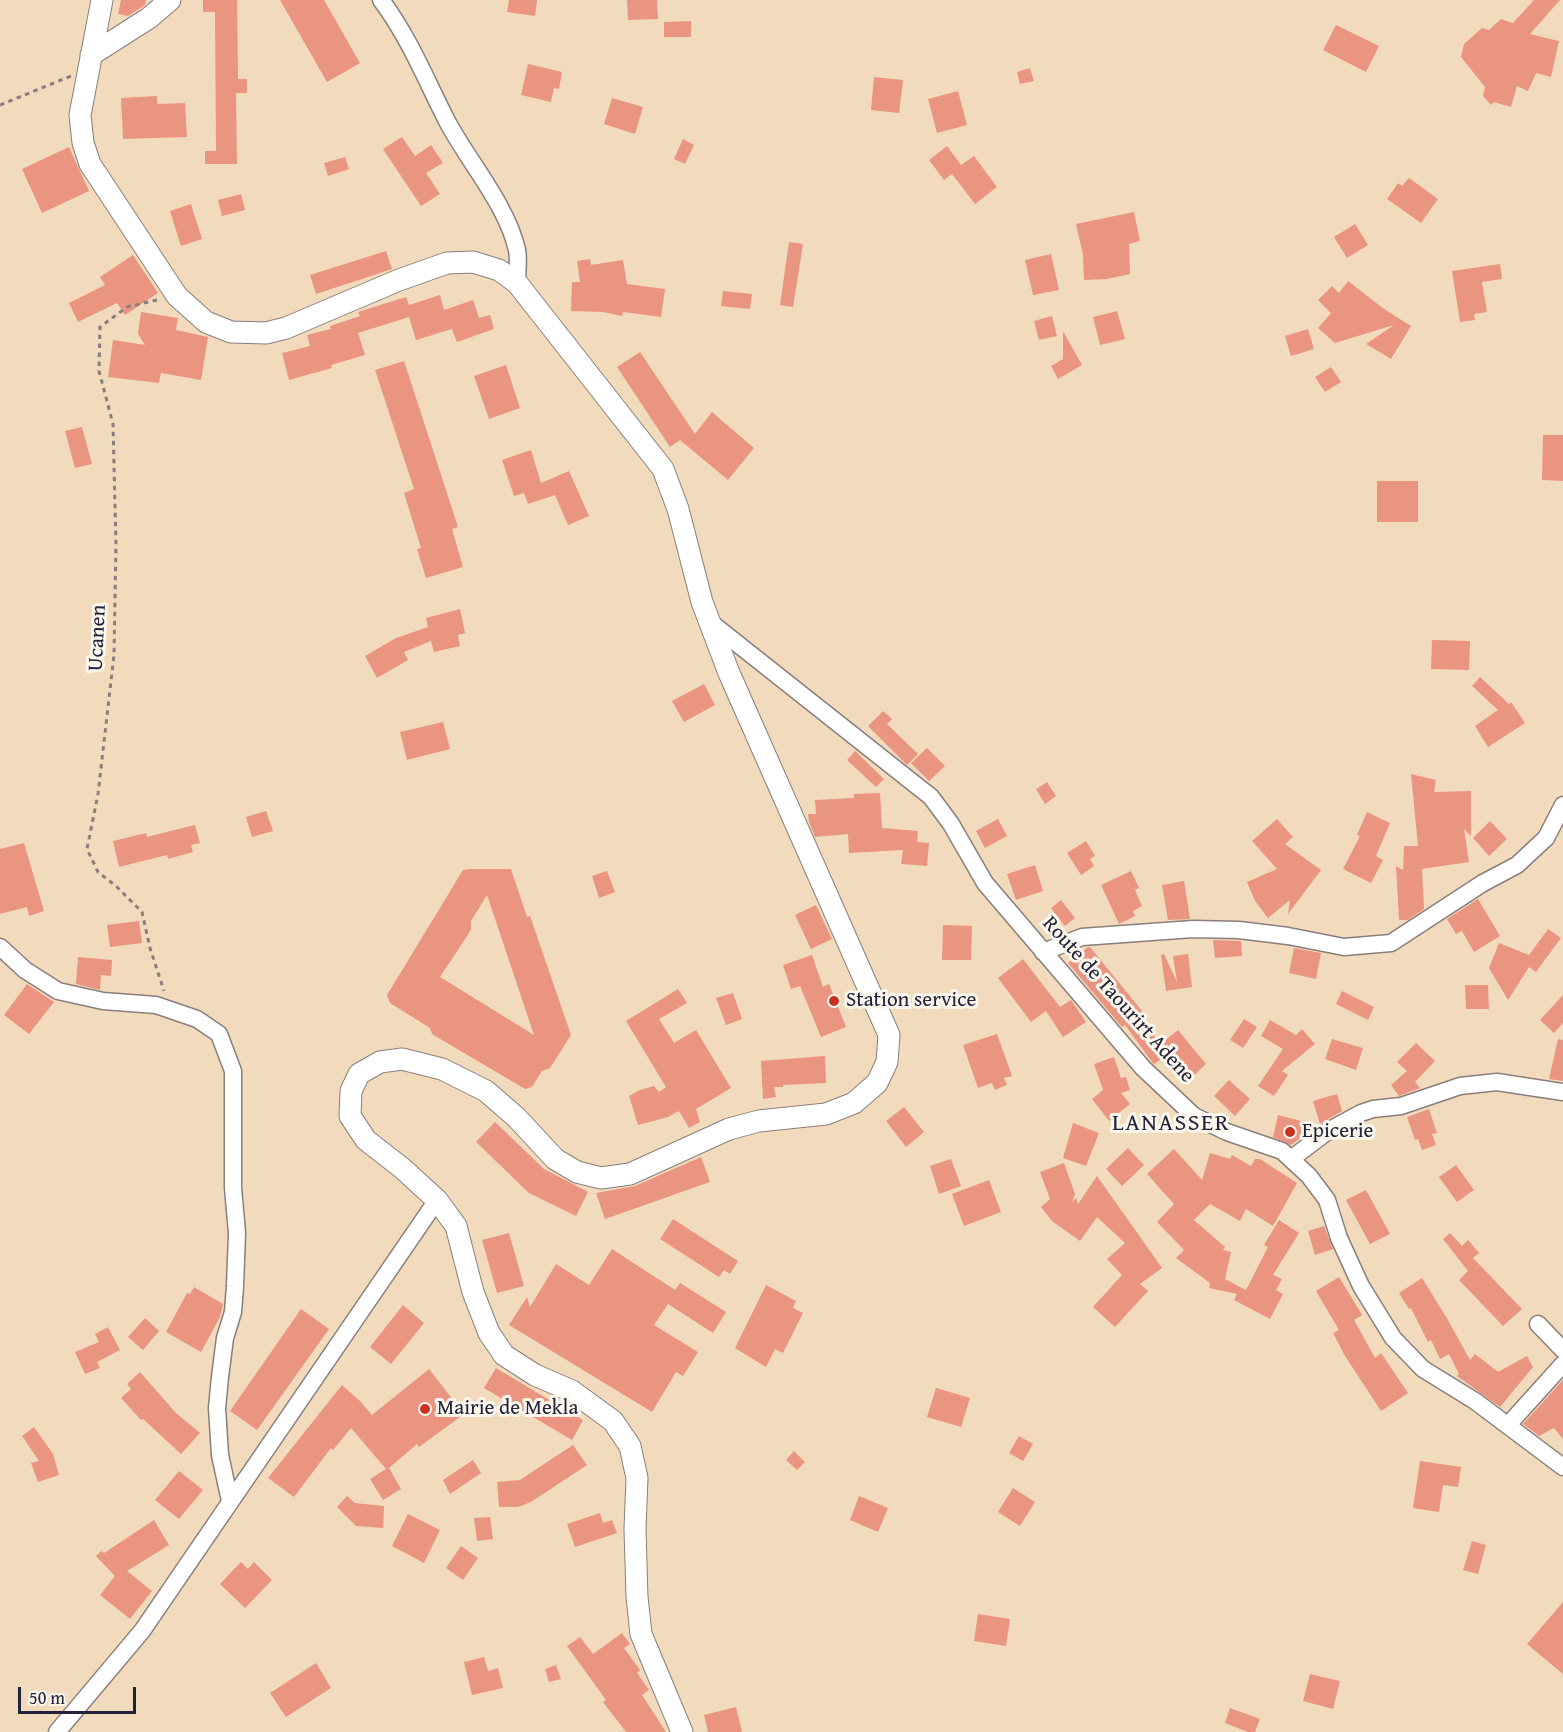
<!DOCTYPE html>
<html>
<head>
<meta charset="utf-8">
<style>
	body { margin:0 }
	#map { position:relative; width:1563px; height:1732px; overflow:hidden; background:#f2dbbd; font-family:"Gentium Book Plus",serif }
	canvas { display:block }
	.scale { position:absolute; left:18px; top:1687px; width:118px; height:27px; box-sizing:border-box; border:3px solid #22223b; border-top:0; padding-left:8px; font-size:18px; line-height:21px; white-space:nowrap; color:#22223b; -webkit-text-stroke:4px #fbf7ec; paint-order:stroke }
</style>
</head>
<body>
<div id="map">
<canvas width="1563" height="1732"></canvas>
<div class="scale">50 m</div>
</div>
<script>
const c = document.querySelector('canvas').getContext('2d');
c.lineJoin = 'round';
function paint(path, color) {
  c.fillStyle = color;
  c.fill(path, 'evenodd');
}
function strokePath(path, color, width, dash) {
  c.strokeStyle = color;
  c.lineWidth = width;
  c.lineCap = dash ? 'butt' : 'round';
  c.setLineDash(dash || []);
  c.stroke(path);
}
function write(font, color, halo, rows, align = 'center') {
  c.font = font + ' "Gentium Book Plus",serif';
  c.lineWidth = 6;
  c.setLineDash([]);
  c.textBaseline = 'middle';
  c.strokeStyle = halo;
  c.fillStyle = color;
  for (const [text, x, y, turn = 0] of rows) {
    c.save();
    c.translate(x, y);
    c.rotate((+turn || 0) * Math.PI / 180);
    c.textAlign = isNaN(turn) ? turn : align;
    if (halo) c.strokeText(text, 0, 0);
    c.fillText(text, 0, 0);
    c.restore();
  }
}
paint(new Path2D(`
	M121 0H146L145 5 128 16 118 14Z
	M203 0H237L238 79H247V93H236L237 164H205V151H216L215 12H203Z
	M280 0H324L360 63 327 82Z
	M509 0H537L535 16 507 12Z
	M627 0H657L658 19 628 20Z
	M1534 0H1560L1530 34 1559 41 1551 77 1536 73 1528 91 1517 86 1511 107 1494 102 1491 105 1483 96 1485 87 1461 57 1464 44 1482 28 1489 30 1501 19 1513 23Z
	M691 21V37H664V22Z
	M1336 25 1379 46 1366 72 1323 50Z
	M528 64 562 72 559 89 554 88 551 102 521 95Z
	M1030 68 1034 81 1020 84 1017 72Z
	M874 77 903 80 899 113 871 110Z
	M958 91 967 125 937 133 928 99Z
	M157 96V104L185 103 187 137 123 139 121 98Z
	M612 98 643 107 635 134 604 124Z
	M402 137 415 156 431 145 443 163 426 173 440 194 421 206 383 149Z
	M683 139 694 145 685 164 674 159Z
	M947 146 961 165 974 156 997 187 975 204 952 174 944 180 929 160Z
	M69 147 89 191 42 213 22 169Z
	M345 157 349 169 328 176 324 163Z
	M1409 178 1438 199 1421 223 1387 199 1398 183 1402 186Z
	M241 194 245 210 222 216 218 200Z
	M191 204 202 239 181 246 170 211Z
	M1134 212 1140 241 1129 244 1130 274 1107 279 1084 280 1083 255 1076 224Z
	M1355 224 1368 245 1347 258 1334 237Z
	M789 242 803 244 793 307 780 305Z
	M386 251 392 269 316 294 310 275Z
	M1051 254 1059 290 1033 295 1025 260Z
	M133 255 158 293 125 315 117 303 78 322 69 303 105 285 100 277Z
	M590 259 591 265 623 260 627 284 665 289 661 317 623 312 622 316 603 312 571 311 572 282H580L577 261Z
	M1500 264 1502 279 1482 282 1487 312 1474 314 1475 320 1460 322 1452 271Z
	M1348 281 1384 309 1411 326 1391 359 1366 344 1394 325 1335 343 1318 328 1331 313 1318 300 1332 286 1339 293Z
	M723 291 752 294 750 309 721 306Z
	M440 295 444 310 473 300 479 318 490 315 494 329 457 342 452 329 416 340 409 317 358 333 365 355 331 365 332 368 289 380 282 353 310 346 307 335 331 329 330 326 360 316 358 312 406 297 409 305Z
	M1117 311 1125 339 1100 345 1093 317Z
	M141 312 178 318 176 330 208 337 201 380 161 373 159 383 108 377 113 340 145 345 138 334Z
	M1052 316 1057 336 1039 340 1034 321Z
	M1308 329 1314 349 1291 356 1285 336Z
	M1063 331 1082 365 1058 379 1051 366 1063 359Z
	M640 352 695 434 712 412 754 448 728 480 680 440 670 447 617 367Z
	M404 361 458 527 452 529 463 567 426 578 417 549 421 548 404 493 414 489 375 370Z
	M506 365 520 408 489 419 474 376Z
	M1331 367 1341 382 1325 392 1315 377Z
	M82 427 92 464 75 468 65 431Z
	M1543 435H1563V481L1542 480Z
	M531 450 541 483 569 471 589 516 568 525 555 495 528 504 524 493 514 496 502 460Z
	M1377 481H1418V522H1377Z
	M460 609 465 633 458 635 460 646 434 652 431 641 404 652 408 660 377 678 365 656 396 638 428 627 426 618Z
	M1432 640 1470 641 1469 670 1431 669Z
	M1480 677 1509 704 1511 702 1525 723 1488 747 1475 726 1498 710 1472 686Z
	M704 684 715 705 684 722 672 701Z
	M883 711 892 719 887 724 918 754 907 765 868 726Z
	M443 722 450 749 407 760 400 732Z
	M927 748 945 766 929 781 911 763Z
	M855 751 884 779 876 787 847 760Z
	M1411 774 1436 780 1434 792 1471 791V836L1464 829 1469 862 1422 869 1424 909 1408 920H1399L1396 866 1403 870 1404 846H1418Z
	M1047 782 1056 796 1045 804 1036 789Z
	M880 793 882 828 918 831 917 842 929 843 927 866 901 864 903 850 849 853 848 834 815 837 809 822 808 814H816L815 800 854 798V794Z
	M266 811 273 831 252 837 246 817Z
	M1367 812 1390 823 1376 856 1383 860 1371 883 1343 869 1360 836 1357 835Z
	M998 819 1007 836 985 848 976 831Z
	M1277 819 1293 837 1285 844 1321 870 1288 914 1290 900 1268 918 1255 901 1247 882 1277 869 1252 841Z
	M1490 821 1507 839 1489 856 1473 838Z
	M195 825 200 843 191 845 193 852 168 859 167 855 119 867 113 841 146 833 147 837Z
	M1086 841 1095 856 1090 859 1094 866 1081 875 1067 853Z
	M24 843 44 911 29 916 27 907 0 914V849Z
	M1035 865 1043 891 1016 900 1007 874Z
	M469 869H511L527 917 530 916 571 1035 550 1068 542 1071 532 1087 525 1089 432 1034 430 1028 390 1003 387 995 463 870ZM487 895 534 1035 440 977 471 930V921Z
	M607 871 615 892 599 898 592 876Z
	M1131 871 1139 888 1135 890 1142 906 1133 911 1135 916 1119 924 1101 885Z
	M1184 881 1190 919 1168 920 1162 885Z
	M1478 899 1500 936 1474 952 1462 931 1456 934 1447 919Z
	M1061 900 1075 918 1065 926 1051 908Z
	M816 905 832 939 811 949 795 915Z
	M139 921 142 943 110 947 107 925Z
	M943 925 972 926 971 960H942Z
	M1548 929 1561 938 1536 972 1529 967 1508 1000 1489 968 1499 943 1529 955Z
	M1213 940 1241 941 1242 956 1215 958Z
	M1088 947H1090L1142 1011 1139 1014 1160 1044 1178 1030 1206 1064 1187 1082 1164 1057 1154 1064 1152 1062 1125 1025 1122 1027 1068 963Z
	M1294 948 1321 953 1316 979 1289 973Z
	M1164 954 1177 982 1173 956 1188 954 1192 987 1166 991 1161 955Z
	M812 955 823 987 829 984 846 1027 821 1037 800 986 791 989 783 965Z
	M78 957 112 960 111 976 101 975 100 990 76 984Z
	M1023 959 1060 1007 1071 1000 1086 1022 1063 1037 1046 1011 1031 1022 998 978Z
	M27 984 54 1002 29 1034 4 1015Z
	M1465 985H1488L1489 1009H1466Z
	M678 989 687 1003 659 1019 674 1043 696 1030 731 1088 696 1109 700 1122 689 1128 679 1111 668 1117 638 1125 629 1096 640 1090 654 1086 659 1092 666 1087 626 1021Z
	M1342 991 1374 1007 1368 1020 1336 1004Z
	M733 993 742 1019 726 1025 716 998Z
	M1563 995V1023L1554 1033 1540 1020Z
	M1244 1019 1257 1027 1243 1048 1230 1040Z
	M1270 1020 1296 1035 1302 1029 1315 1044 1282 1071 1288 1075 1274 1096 1258 1086 1283 1049 1261 1036Z
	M997 1034 1012 1076 1004 1078 1007 1085 995 1090 992 1083 978 1088 963 1045Z
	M1332 1039 1363 1048 1356 1070 1325 1059Z
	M1558 1039 1563 1040V1081L1549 1079Z
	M1416 1043 1435 1061 1415 1082 1420 1088 1399 1096 1391 1085 1407 1071 1397 1062Z
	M825 1056 826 1083 783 1085V1087H774L776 1097 763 1099 761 1061Z
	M1114 1057 1121 1078 1126 1077 1130 1090 1121 1093 1130 1104 1109 1121 1092 1099 1103 1090 1094 1064Z
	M1229 1080 1250 1099 1235 1116 1214 1096Z
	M1337 1094 1342 1111 1320 1124 1313 1101Z
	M904 1107 924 1132 906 1147 886 1121Z
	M1429 1109 1437 1133 1432 1134 1436 1145 1422 1150 1418 1139 1415 1140 1407 1117Z
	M1278 1115 1309 1123 1306 1134 1291 1145 1273 1137Z
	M495 1122 544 1169 588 1192 576 1216 529 1193 476 1142Z
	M1073 1123 1099 1133 1086 1166 1063 1158Z
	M1128 1148 1144 1165 1122 1186 1106 1169Z
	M1174 1149 1202 1180 1210 1153 1230 1159 1232 1155 1251 1166 1255 1159H1260L1297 1183 1273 1226 1246 1209 1240 1221 1210 1204 1194 1220 1225 1247 1223 1250 1231 1252 1225 1279 1246 1290 1268 1247 1264 1245 1279 1220 1299 1233 1273 1275 1282 1279 1276 1290 1283 1294 1270 1319 1234 1300 1237 1294 1209 1288 1210 1283 1176 1258 1184 1250 1157 1222 1174 1204 1147 1174Z
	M701 1157 710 1182 605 1219 596 1193 635 1186Z
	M951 1159 961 1186 939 1194 930 1166Z
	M1064 1163 1075 1194 1072 1202 1076 1198 1078 1204 1097 1176 1162 1268 1140 1284 1148 1291 1115 1327 1093 1307 1122 1275 1107 1259 1125 1243 1097 1217 1080 1241 1052 1221 1041 1207 1050 1199 1040 1172Z
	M1456 1165 1474 1190 1457 1202 1439 1177Z
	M989 1180 1001 1212 964 1226 952 1194Z
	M1366 1190 1390 1234 1370 1244 1346 1200Z
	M673 1219 738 1261 730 1274 724 1270 719 1277 660 1239Z
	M1324 1226 1333 1249 1315 1255 1308 1231Z
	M509 1233 524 1286 497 1293 482 1240Z
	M1450 1233 1462 1246 1468 1240 1479 1253 1473 1258 1522 1309 1503 1326 1459 1280 1468 1271 1443 1239Z
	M612 1249 675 1290 680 1283 726 1312 713 1333 668 1304 654 1325 698 1352 683 1376 676 1372 652 1412 509 1325 527 1297 530 1307 556 1264 589 1285Z
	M1339 1277 1362 1315 1354 1320 1375 1358 1381 1353 1408 1393 1381 1411 1345 1356 1333 1333 1339 1330 1316 1291Z
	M1422 1278 1448 1320 1470 1360 1475 1354 1498 1372 1527 1356 1533 1367 1500 1407 1457 1376 1459 1374 1449 1354 1440 1359 1431 1340 1428 1342 1411 1308 1409 1309 1399 1293Z
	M766 1285 796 1301 793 1308 803 1313 783 1353 775 1349 766 1367 735 1348Z
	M194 1287 223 1304 220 1317 201 1352 166 1332 187 1293 190 1294Z
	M403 1305 424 1323 391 1364 370 1347Z
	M301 1309 329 1329 257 1430 230 1411Z
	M145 1318 159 1331 143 1350 128 1337Z
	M108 1327 120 1350 97 1362 100 1368 85 1374 75 1352 99 1342 95 1334Z
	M496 1368 583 1420 572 1440 484 1388Z
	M429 1369 464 1414 419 1447 417 1444 389 1468 401 1489 383 1500 370 1479 386 1469 351 1428 333 1450 331 1448 294 1497 268 1478 342 1385 360 1401 372 1415Z
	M140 1372 176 1413 200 1433 181 1454 143 1419 141 1420 121 1398 131 1389 127 1384Z
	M1563 1380V1439L1554 1428 1539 1436 1523 1424Z
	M936 1388 970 1398 961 1427 927 1417Z
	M34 1427 53 1454 59 1475 38 1482 31 1463 39 1461 22 1436Z
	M1019 1436 1033 1444 1023 1461 1009 1453Z
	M573 1445 587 1465 531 1502 518 1507H499L497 1482 520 1480Z
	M794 1451 805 1462 797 1470 786 1460Z
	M473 1460 481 1473 450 1494 443 1480Z
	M1420 1461 1461 1467 1458 1487 1443 1485 1439 1512 1413 1508Z
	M179 1471 203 1490 179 1519 155 1500Z
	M1013 1488 1035 1502 1020 1526 998 1512Z
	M347 1496 355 1503 384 1506 383 1528 356 1526 337 1507Z
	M859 1496 888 1508 878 1532 850 1520Z
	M600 1513 603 1523 612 1520 617 1533 575 1547 567 1524Z
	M408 1514 440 1530 424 1563 392 1546Z
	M490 1517 493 1539 477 1541 474 1518Z
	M154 1520 169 1545 127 1571 152 1591 130 1619 100 1595 115 1576 96 1556 101 1551 104 1553Z
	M1472 1541 1486 1545 1478 1574 1463 1570Z
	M461 1546 478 1558 463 1580 446 1568Z
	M241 1562 248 1569 254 1562 272 1580 245 1608 220 1584Z
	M1563 1602V1674L1527 1644Z
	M978 1614 1010 1619 1006 1646 974 1641Z
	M622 1633 630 1644 624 1648 640 1670 637 1673 649 1690 642 1695 666 1732H626L603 1702 606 1700 567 1646 580 1637 593 1654Z
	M484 1657 488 1671 498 1668 503 1688 472 1695 464 1662Z
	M316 1663 331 1688 286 1717 270 1693Z
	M556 1665 561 1679 549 1682 545 1669Z
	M1310 1674 1340 1681 1333 1709 1303 1701Z
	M736 1707 742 1732H708L704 1715Z
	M1230 1708 1260 1719 1255 1732H1248L1225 1723Z`), '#ea9482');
const minor = new Path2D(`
	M381 0C409 37 426 80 447 121 468 161 507 205 517 250 519 260 517 272 517 283
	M710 622 931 797 951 824 985 883 1143 1068 1194 1116 1227 1132 1282 1151 1309 1176 1327 1200 1339 1238 1361 1286 1393 1338 1423 1369 1475 1401 1563 1467
	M0 947 25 970 58 991 103 1001 156 1005 197 1019 219 1034 233 1071V1188L237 1233 235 1286 233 1312 225 1338 220 1377 217 1408 220 1455 230 1501
	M1043 952 1082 937 1193 929 1239 930 1288 936 1344 947 1391 943 1483 883 1517 865 1546 838 1563 805
	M1291 1159 1328 1131 1361 1113 1373 1109 1401 1106 1460 1086 1497 1082 1563 1092
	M1538 1324 1563 1350
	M1508 1425 1563 1364
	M57 1732 142 1631 437 1200`);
const major = new Path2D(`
	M102 0 80 115 83 143 90 164 177 296 206 322 231 332 266 333 286 328 399 280 447 263 473 262 499 270 517 283 663 469 678 509 702 602 729 673 889 1035 887 1062 877 1083 854 1103 826 1114 759 1121 729 1129 630 1174 601 1178 577 1172 555 1159 517 1118 486 1091 442 1069 402 1059 380 1062 359 1074 351 1091 350 1116 366 1140 402 1168 437 1200 456 1226 473 1292 489 1333 504 1355 535 1375 572 1391 613 1421 630 1446 637 1478 635 1529 637 1597 641 1634 682 1732
	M91 55 149 18 170 0`);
strokePath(minor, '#8a7e7c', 19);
strokePath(major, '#8a7e7c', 23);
strokePath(new Path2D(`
	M0 105 71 76
	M157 300 127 307 100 327 99 371 113 424 116 545 114 655 98 794 87 849 98 872 116 886 142 912 150 948 164 991`), '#8a7e7c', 3, [4.5, 4.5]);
strokePath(minor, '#fff', 16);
strokePath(major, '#fff', 21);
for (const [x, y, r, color] of [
	[834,1001,6,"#c8321e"],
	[1290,1132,6,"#c8321e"],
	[425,1409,6,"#c8321e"]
]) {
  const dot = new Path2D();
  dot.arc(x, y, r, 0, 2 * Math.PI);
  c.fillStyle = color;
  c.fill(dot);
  strokePath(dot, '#fbf7ec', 2);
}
write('21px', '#22223b', '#fbf7ec', [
	["Ucanen",98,638,-87],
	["Route de Taourirt Adene",1118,1000,48]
]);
write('21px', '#22223b', '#fbf7ec', [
	["Station service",846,1001],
	["Epicerie",1302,1132],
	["Mairie de Mekla",437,1409]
], 'left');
c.letterSpacing = '1.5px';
write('24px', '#22223b', '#fbf7ec', [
	["LANASSER",1171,1124]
]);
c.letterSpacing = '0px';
</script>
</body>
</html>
